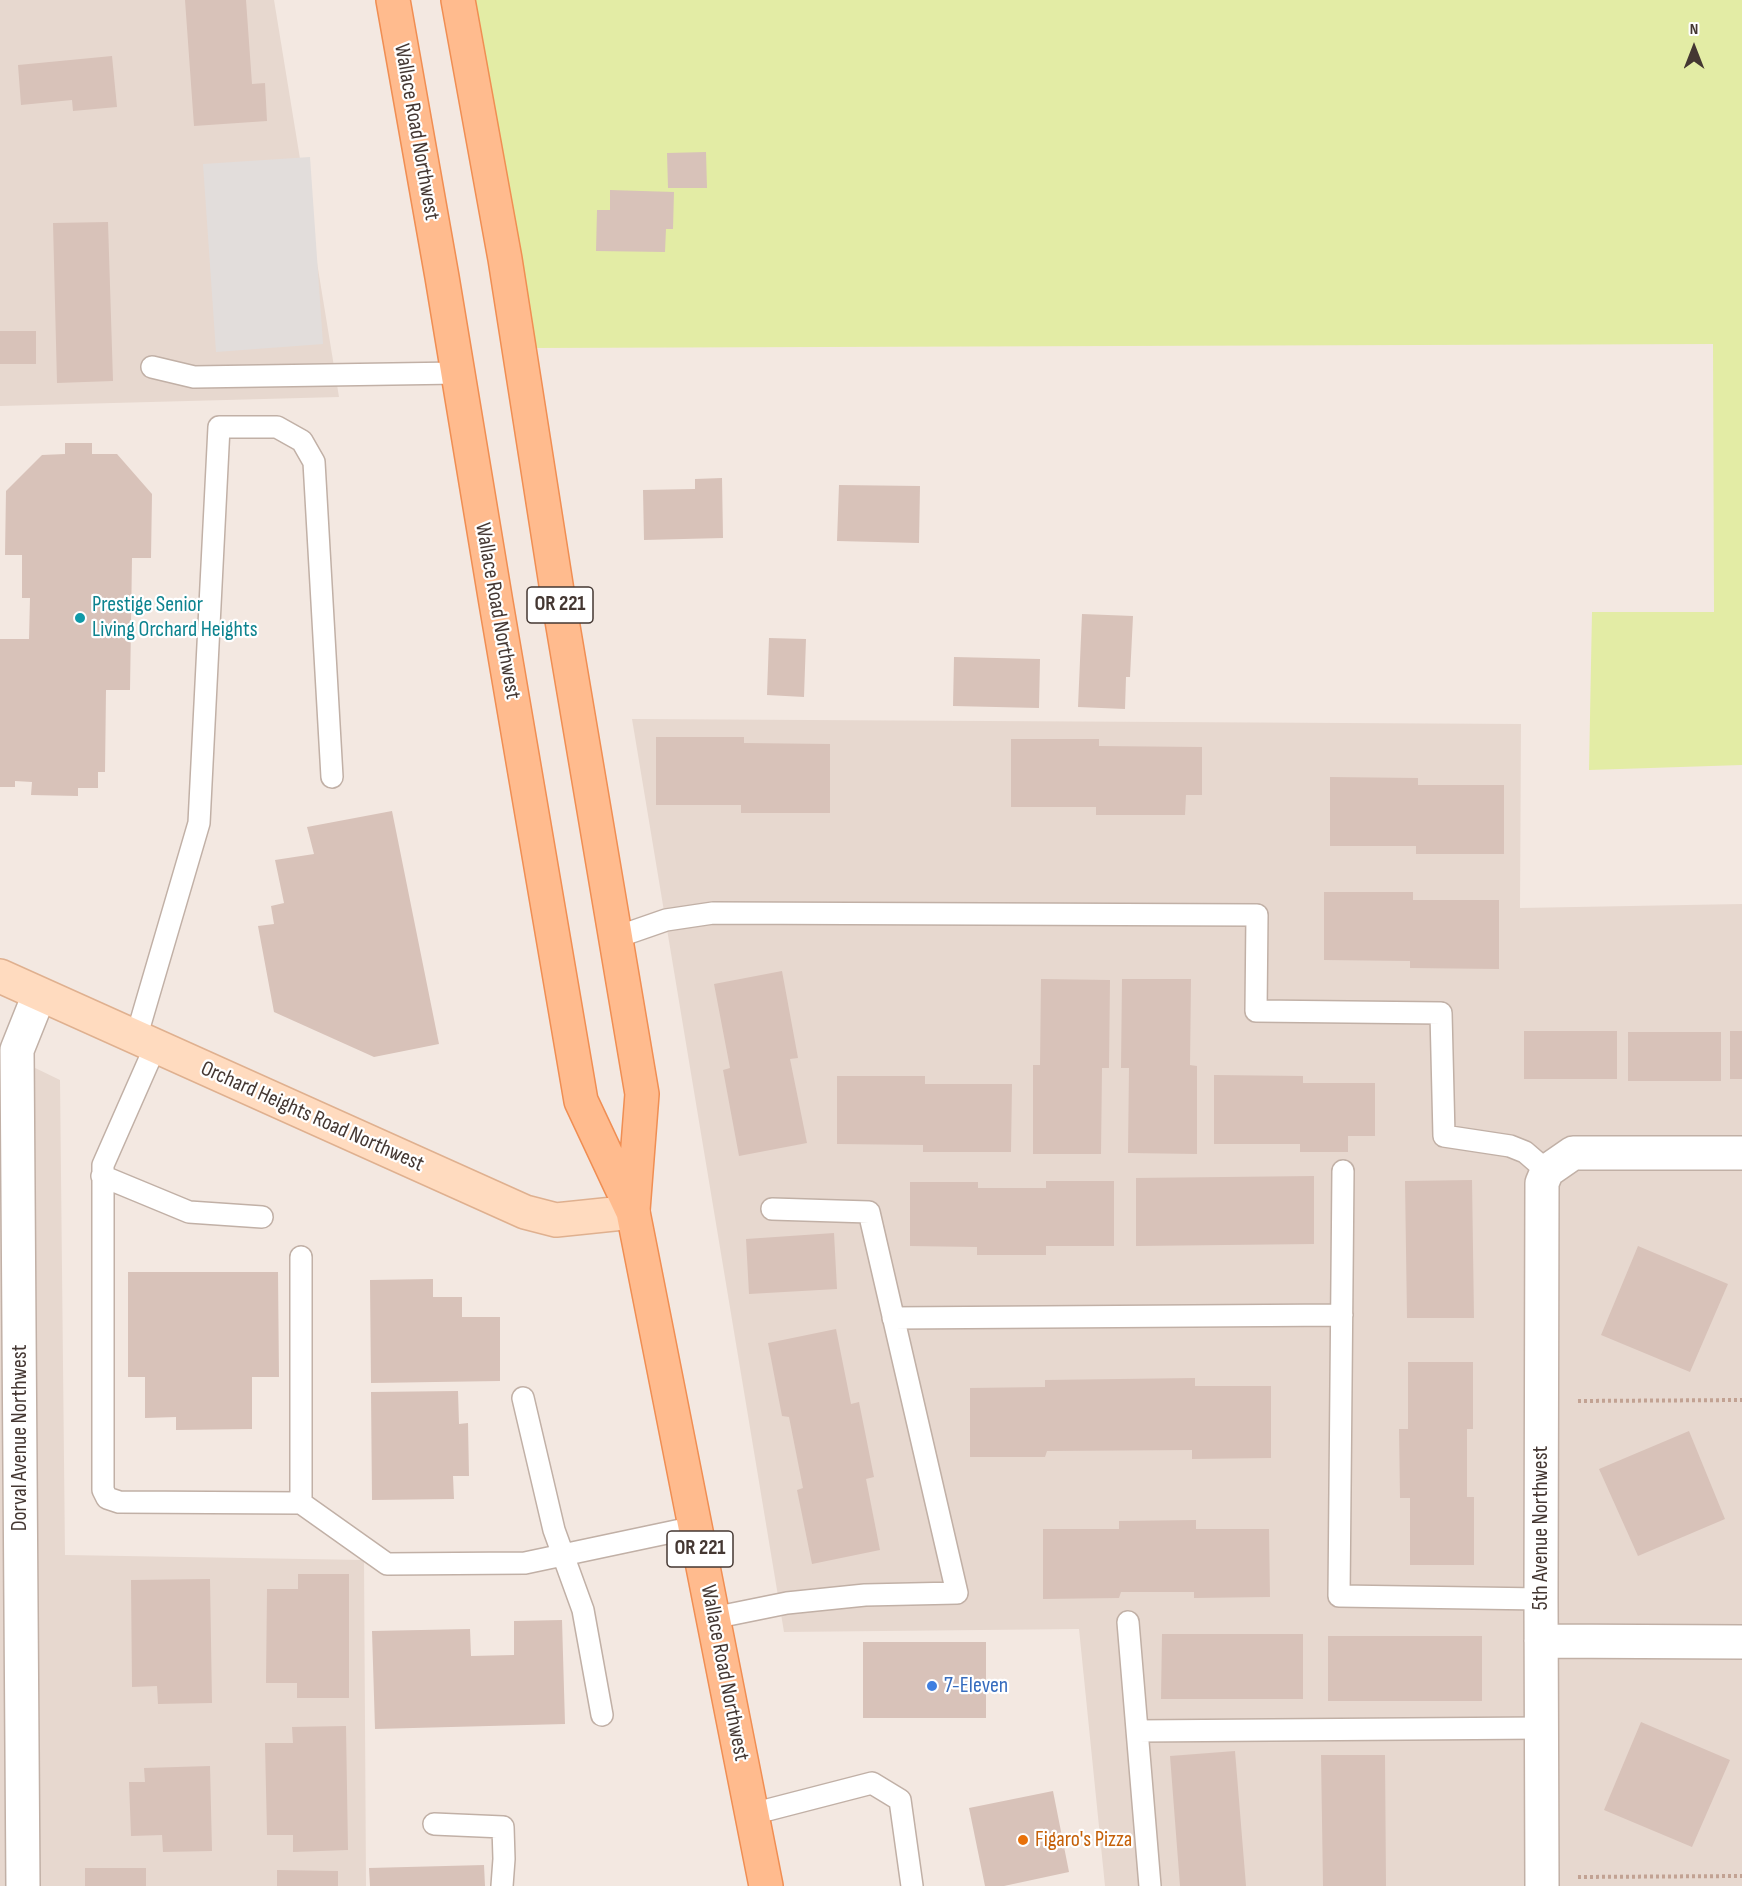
<!DOCTYPE html>
<html>
<head>
<meta charset="utf-8">
<style>
	body { margin:0 }
	#map { position:relative; width:1742px; height:1886px; overflow:hidden; background:#f3e8e1; font-family:"Sofia Sans Condensed",sans-serif }
	canvas { display:block }
	.north { position:absolute; left:1664px; top:18px; width:60px; height:60px; -webkit-text-stroke:4px #fff; paint-order:stroke; rotate:0deg; font-size:16px; font-weight:700; line-height:24px; text-align:center; color:#443732 }
	.north::after { content:''; display:block; margin:auto; width:21px; height:27px; background:#443732; clip-path:polygon(50% 0,100% 100%,50% 72%,0 100%) }
</style>
</head>
<body>
<div id="map">
<canvas width="1742" height="1886"></canvas>
<div class="north">N</div>
</div>
<script>
const c = document.querySelector('canvas').getContext('2d');
c.lineJoin = 'round';
function paint(path, color) {
  c.fillStyle = color;
  c.fill(path, 'evenodd');
}
function strokePath(path, color, width, dash) {
  c.strokeStyle = color;
  c.lineWidth = width;
  c.lineCap = dash ? 'butt' : 'round';
  c.setLineDash(dash || []);
  c.stroke(path);
}
function write(font, color, halo, rows, align = 'center') {
  c.font = font + ' "Sofia Sans Condensed",sans-serif';
  c.lineWidth = 4.5;
  c.setLineDash([]);
  c.textBaseline = 'middle';
  c.strokeStyle = halo;
  c.fillStyle = color;
  for (const [text, x, y, turn = 0] of rows) {
    c.save();
    c.translate(x, y);
    c.rotate((+turn || 0) * Math.PI / 180);
    c.textAlign = isNaN(turn) ? turn : align;
    if (halo) c.strokeText(text, 0, 0);
    c.fillText(text, 0, 0);
    c.restore();
  }
}
paint(new Path2D(`
	M0 0H274L339 397 0 406Z
	M632 719 1521 724 1520 908 1742 904V1886H1105L1079 1629 784 1632Z
	M0 1051 60 1080 65 1555 364 1560 366 1886H0Z`), '#e7d8cf');
paint(new Path2D(`
	M451 0H1742V765L1589 770 1592 612H1714L1713 344 530 348Z`), '#e3eca5');
paint(new Path2D(`
	M310 157 323 344 216 352 203 164Z`), '#e2dddb');
paint(new Path2D(`
	M185 0H246L252 84 265 83 267 121 194 126Z
	M112 56 117 107 73 111 72 100 21 105 18 65Z
	M706 152 707 188H668L667 153Z
	M610 190 674 192 673 229H666L665 252 596 251 597 210H610Z
	M108 222 113 381 57 383 53 223Z
	M0 331H36V364H0Z
	M65 443H92V454H117L152 494 151 558H132L130 690H106L105 772H98V788H78V796L31 795 32 782 15 781V787H0V639H29L30 598H22V555H5L6 491 42 455 65 454Z
	M722 478 723 538 644 540 643 490 695 489V479Z
	M839 485 920 486 919 543 837 541Z
	M1082 614 1133 616 1130 677H1126L1125 709 1078 707Z
	M769 638 806 639 804 697 767 695Z
	M954 657 1040 659 1039 708 953 706Z
	M656 737H744V743L830 744V813H741V805H656Z
	M1011 739H1099V746L1202 747V795H1186L1185 815H1096V807H1011Z
	M1330 777 1418 778V785H1504V854H1416V846H1330Z
	M392 811 439 1044 374 1057 274 1012 258 926 274 924 271 906 284 903 275 860 314 854 307 827Z
	M1324 892H1413V900H1499V969L1410 968V961L1324 960Z
	M782 971 798 1058 790 1059 807 1143 739 1156 723 1070 730 1068 714 984Z
	M1041 979 1110 980 1109 1068H1102L1101 1154H1033V1065H1040Z
	M1122 979H1191L1190 1065 1197 1066V1154L1128 1153 1129 1068H1121Z
	M1524 1031H1617V1079H1524Z
	M1730 1031H1742V1079H1730Z
	M1628 1032H1721V1081H1628Z
	M1214 1075 1303 1076V1083H1375V1136H1348V1152H1300V1144H1214Z
	M837 1076H925V1084H1012L1011 1152H923V1145L837 1144Z
	M1314 1176V1244L1136 1246V1178Z
	M1472 1180 1474 1318H1407L1405 1181Z
	M1046 1181H1114V1246H1046V1255H977V1247L910 1246V1182H978V1188H1046Z
	M834 1233 837 1289 749 1294 746 1239Z
	M1638 1246 1728 1284 1690 1372 1601 1335Z
	M128 1272H278L279 1377H252V1429L176 1430V1417L145 1418V1377H128Z
	M433 1279V1297H462V1317H500V1381L371 1383 370 1280Z
	M836 1329 851 1404 859 1402 874 1477 866 1479 880 1550 812 1564 797 1490 803 1488 789 1417 782 1416 768 1343Z
	M1408 1362H1473V1429H1467V1497H1474V1565H1410V1498H1400L1399 1429H1408Z
	M1195 1378V1386H1271V1458L1192 1459V1450L1047 1451 1045 1457H970V1388L1045 1387V1380Z
	M458 1391 459 1424 468 1423 469 1476H453L454 1499 372 1500 371 1392Z
	M1689 1431 1725 1519 1638 1556 1599 1469Z
	M1196 1520V1529H1269L1270 1597 1194 1598V1592H1121L1119 1598 1043 1599V1529H1119V1521Z
	M298 1574H349V1698H297V1683H266L267 1589H298Z
	M210 1579 212 1703 158 1704 157 1686 132 1687 131 1580Z
	M562 1620 565 1724 375 1729 372 1631 470 1629 471 1656 514 1655V1621Z
	M1162 1634H1303V1699H1161Z
	M1328 1636H1482V1701H1328Z
	M863 1642H986V1718H863Z
	M1641 1722 1730 1760 1692 1847 1604 1810Z
	M346 1726 348 1850 293 1852V1835H267L265 1743H293L292 1727Z
	M1235 1751 1246 1886H1180L1170 1756Z
	M1321 1755H1385L1386 1886H1323Z
	M210 1766 212 1851 163 1852 162 1835 131 1836 129 1782H145L144 1768Z
	M1053 1791 1069 1872 1004 1886H985L969 1808Z
	M484 1865 485 1886H370L369 1868Z
	M85 1868H146V1886H85Z
	M277 1870 338 1871V1886H277Z`), '#d8c2b9');
const service = new Path2D(`
	M152 367 194 377 458 373
	M617 937 666 920 713 913 1257 915 1256 1011 1441 1013 1444 1136 1510 1146 1525 1152 1547 1171
	M136 1038 199 823 219 427H277L302 441 314 462 332 777
	M155 1047 103 1165V1490L107 1498 119 1502 301 1503V1257
	M1343 1171 1339 1596 1541 1599
	M102 1176 189 1212 262 1217
	M893 1318 1342 1315
	M523 1398 554 1530 583 1610 602 1715
	M301 1503 387 1564 525 1563 695 1527
	M713 1618 787 1603 865 1595 957 1593 869 1212 772 1209
	M1128 1622 1150 1886
	M1137 1731 1541 1728
	M752 1814 872 1783 900 1800 912 1886
	M434 1824 503 1827 504 1859 502 1886`);
const minor = new Path2D(`
	M1541 1641 1742 1642
	M23 1886 17 1050 39 995
	M1542 1886 1541 1599 1542 1183 1547 1171 1573 1153H1742`);
const secondary = new Path2D(`
	M0 976 525 1212 556 1220 633 1212`);
const primary = new Path2D(`
	M393 0 442 277 496 603 581 1101 633 1212 766 1886
	M458 0 505 259 557 591 642 1094 633 1210`);
strokePath(service, '#c1b0a6', 24);
strokePath(minor, '#c1b0a6', 36);
strokePath(secondary, '#dfb08f', 36);
strokePath(primary, '#f08e53', 36);
strokePath(new Path2D(`
	M1578 1401 1742 1400
	M1578 1877 1742 1876`), '#c2a293', 4, [3, 3]);
strokePath(service, '#fff', 21);
strokePath(minor, '#fff', 33);
strokePath(secondary, '#ffdbbf', 33);
strokePath(primary, '#ffbb8e', 33);
for (const [x, y, r, color] of [
	[80,618,6,"#0f9aa8"],
	[932,1686,6,"#3f7fe0"],
	[1023,1840,6,"#e8710a"]
]) {
  const dot = new Path2D();
  dot.arc(x, y, r, 0, 2 * Math.PI);
  c.fillStyle = color;
  c.fill(dot);
  strokePath(dot, '#fff', 2);
}
for (const [x, y, w] of [
	[560,605,66],
	[700,1549,66]
]) {
  const box = new Path2D();
  box.roundRect(x - w / 2, y - 18, w, 36, 4.5);
  c.fillStyle = '#fff';
  c.fill(box);
  strokePath(box, '#443732', 1.5);
}
write('bold 21px', '#443732', null, [
	["OR 221",560,605],
	["OR 221",700,1549]
]);
write('22px', '#443732', '#fff', [
	["Wallace Road Northwest",416,132,80],
	["Wallace Road Northwest",497,611,80],
	["Orchard Heights Road Northwest",312,1117,24],
	["Dorval Avenue Northwest",20,1438,-90],
	["5th Avenue Northwest",1541,1528,-90],
	["Wallace Road Northwest",724,1673,79]
]);
write('22px', '#0d838f', '#fff', [
	["Prestige Senior",92,605],
	["Living Orchard Heights",92,630]
], 'left');
write('22px', '#366cbe', '#fff', [
	["7-Eleven",944,1686]
], 'left');
write('22px', '#c56008', '#fff', [
	["Figaro's Pizza",1035,1840]
], 'left');
</script>
</body>
</html>
